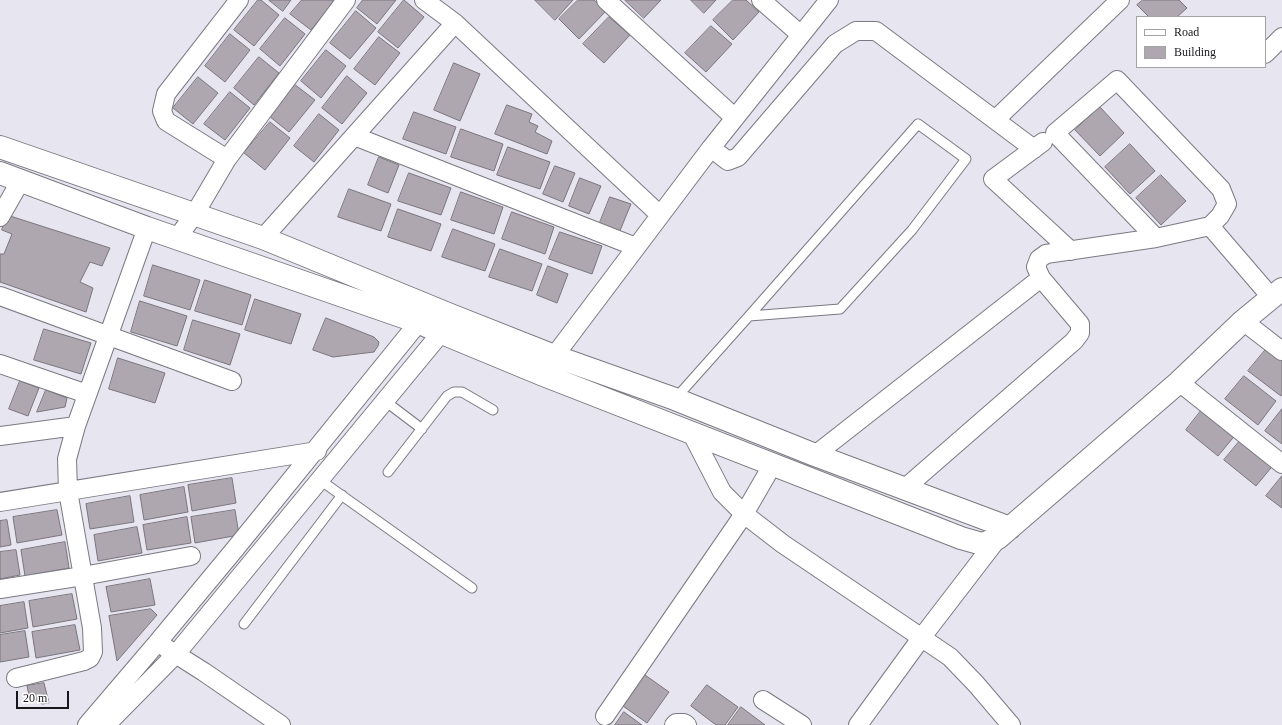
<!DOCTYPE html>
<html>
<head>
<meta charset="utf-8">
<style>
	body { margin:0 }
	#map { position:relative; width:1282px; height:725px; overflow:hidden; background:#e6e5f0; font-family:Georgia,serif }
	canvas { display:block }
	.legend { position:absolute; left:1136px; top:16px; width:130px; height:52px; box-sizing:border-box; background:#fff; border:1px solid #a3a3a4; margin:0; padding:5px 7px; list-style:none; font-size:12px; color:#18181c }
	.legend li { display:flex; align-items:center; gap:8px; height:20px }
	.legend b { width:20px; border:1px solid #a3a3a4 }
	.scale { position:absolute; left:16px; top:691px; width:53px; height:18px; box-sizing:border-box; border:2px solid #18181c; border-top:0; padding-left:5px; font-size:12px; line-height:14px; white-space:nowrap; color:#18181c; -webkit-text-stroke:3px #fff; paint-order:stroke }
</style>
</head>
<body>
<div id="map">
<canvas width="1282" height="725"></canvas>
<ul class="legend">
<li><b style="height:5px;background:#fff"></b>Road</li>
<li><b style="height:11px;background:#aea7b0"></b>Building</li>
</ul>
<div class="scale">20 m</div>
</div>
<script>
const c = document.querySelector('canvas').getContext('2d');
c.lineJoin = 'round';
function paint(path, color) {
  c.fillStyle = color;
  c.fill(path, 'evenodd');
}
function strokePath(path, color, width, dash) {
  c.strokeStyle = color;
  c.lineWidth = width;
  c.lineCap = dash ? 'butt' : 'round';
  c.setLineDash(dash || []);
  c.stroke(path);
}
const building = new Path2D(`
	M258 0H261L279 15 254 46 234 30Z
	M269 0H291L283 11Z
	M302 0H335L311 30 290 14Z
	M363 0H396L377 24 357 8Z
	M404 0 424 17 398 48 378 32Z
	M535 0H573L555 20Z
	M578 0H594L606 11 579 39 559 19Z
	M625 0H661L644 18Z
	M691 0H716L704 13Z
	M733 0H746L759 12 733 40 713 20Z
	M1143 0H1179L1187 8 1177 17H1149L1137 5Z
	M356 11 376 28 350 59 330 43Z
	M609 17 630 35 604 63 583 44Z
	M285 18 305 34 280 66 260 49Z
	M711 26 732 44 706 72 685 53Z
	M230 34 250 50 225 82 205 66Z
	M379 37 400 53 375 85 354 69Z
	M326 50 346 66 321 98 301 81Z
	M259 57 279 73 254 105 234 88Z
	M454 63 480 74 460 121 434 110Z
	M347 76 367 93 342 124 322 108Z
	M198 77 218 93 193 124 173 108Z
	M294 84 315 100 289 132 269 116Z
	M230 92 250 108 225 140 204 124Z
	M507 105 532 114 529 122 538 126 535 132 552 141 547 154 495 134Z
	M1100 107 1124 133 1100 156 1075 130Z
	M414 112 456 127 446 154 403 139Z
	M319 114 339 130 314 162 294 146Z
	M270 122 290 138 265 170 244 153Z
	M461 129 503 144 494 171 451 157Z
	M1130 144 1155 171 1130 194 1105 167Z
	M508 147 550 162 540 189 497 175Z
	M379 157 399 165 388 193 368 185Z
	M555 166 575 173 563 202 543 194Z
	M409 173 451 188 441 215 398 201Z
	M1161 175 1186 201 1161 225 1136 198Z
	M580 178 601 186 589 214 569 206Z
	M349 189 391 204 381 231 338 217Z
	M461 192 503 207 494 234 451 220Z
	M610 197 631 204 619 233 599 225Z
	M398 209 441 224 431 251 388 237Z
	M512 212 554 227 545 254 502 239Z
	M7 215 110 248 102 266 90 262 80 282 93 288 86 312 0 282V254H4L12 234 2 230Z
	M453 229 495 244 485 271 442 257Z
	M560 232 602 246 592 274 549 259Z
	M500 249 542 264 532 291 489 277Z
	M153 265 200 280 190 310 144 296Z
	M548 266 568 274 557 303 537 295Z
	M205 280 251 295 242 325 195 311Z
	M255 299 301 314 291 344 245 330Z
	M140 301 187 316 177 346 131 332Z
	M326 318 374 337 379 342 378 346 374 352 333 357 313 350Z
	M193 320 240 334 230 365 184 350Z
	M44 329 91 343 81 374 34 360Z
	M1267 348 1282 360V394L1281 396 1248 371Z
	M118 358 165 373 155 403 109 389Z
	M1244 376 1276 401 1258 425 1225 399Z
	M20 381 39 388 28 416 9 409Z
	M46 390 67 398 65 407 37 412Z
	M1204 407 1237 433 1218 456 1186 430Z
	M1282 409V444L1265 431Z
	M1243 437 1275 463 1256 486 1224 460Z
	M1282 476V508L1266 496Z
	M232 478 236 503 192 511 188 485Z
	M184 487 188 512 144 520 140 495Z
	M130 496 134 522 90 529 86 504Z
	M57 510 62 535 17 543 13 517Z
	M235 510 239 535 195 543 191 517Z
	M187 517 191 543 147 550 143 525Z
	M7 520 11 545 0 547V521Z
	M137 527 142 553 98 561 94 535Z
	M65 542 69 568 25 576 21 550Z
	M16 550 20 575 0 579V552Z
	M150 579 155 605 111 612 106 587Z
	M72 594 77 619 33 627 29 601Z
	M24 602 28 628 0 633V606Z
	M151 609 157 615 117 661 109 616Z
	M75 625 80 650 36 658 32 632Z
	M25 631 29 657 0 662V635Z
	M645 675 669 692 647 723 623 706Z
	M44 683 49 703 42 704 29 695 27 686Z
	M707 685 738 707 725 725H716L691 706Z
	M741 707 765 725H728Z
	M624 712 642 725H615Z`);
paint(building, '#aea7b0');
strokePath(building, '#7b757e', 1);
const lane = new Path2D(`
	M675 399 749 316 918 124 966 159 912 230 840 309 749 316
	M385 401 422 429
	M388 472 447 396 454 392H462L493 410
	M320 480 472 588
	M244 624 342 495`);
const street = new Path2D(`
	M424 0 455 23 660 215
	M606 0 735 118
	M761 0 801 35
	M1265 54 1282 37
	M995 120 1120 0
	M354 136 636 247
	M1043 142 993 179 1071 251
	M711 148 728 161 738 157 835 44 856 31H876L1034 149
	M227 159 166 121 162 111 166 94 239 0
	M0 217 21 180
	M177 238 194 215 227 159 346 0
	M263 238 455 23
	M1156 238 1055 133 1117 80 1221 189 1227 204 1220 216 1210 226
	M0 296 232 381
	M1243 321 1282 351
	M0 364 87 394
	M546 367 711 148 829 0
	M1179 382 1282 464
	M691 432 722 492 744 514 783 544 950 657 976 684 1011 725
	M0 436 76 426
	M815 455 1041 278
	M904 489 1074 341 1080 333V324L1041 278 1036 267 1039 259 1046 254 1156 238 1210 226 1271 297
	M0 502 317 451
	M0 589 83 576 191 556
	M166 648 204 672 281 725
	M16 678 84 661 90 658 93 652 92 628 68 491 67 459 76 426 147 228
	M763 700 802 725
	M605 716 744 514 773 464
	M87 725 157 643 235 549 427 312
	M106 725 176 654 450 322
	M674 725 676 723H684L687 725
	M858 725 922 637 998 538`);
const secondary = new Path2D(`
	M0 147 263 238 448 314 554 356 675 399 815 455 1010 528
	M0 173 147 228 418 322 442 333 541 374 961 538 982 544 998 538 1179 382 1243 321 1282 289`);
strokePath(lane, '#7a7a83', 11);
strokePath(street, '#7a7a83', 20);
strokePath(secondary, '#7a7a83', 24);
strokePath(lane, '#fff', 9);
strokePath(street, '#fff', 18);
strokePath(secondary, '#fff', 22);
</script>
</body>
</html>
